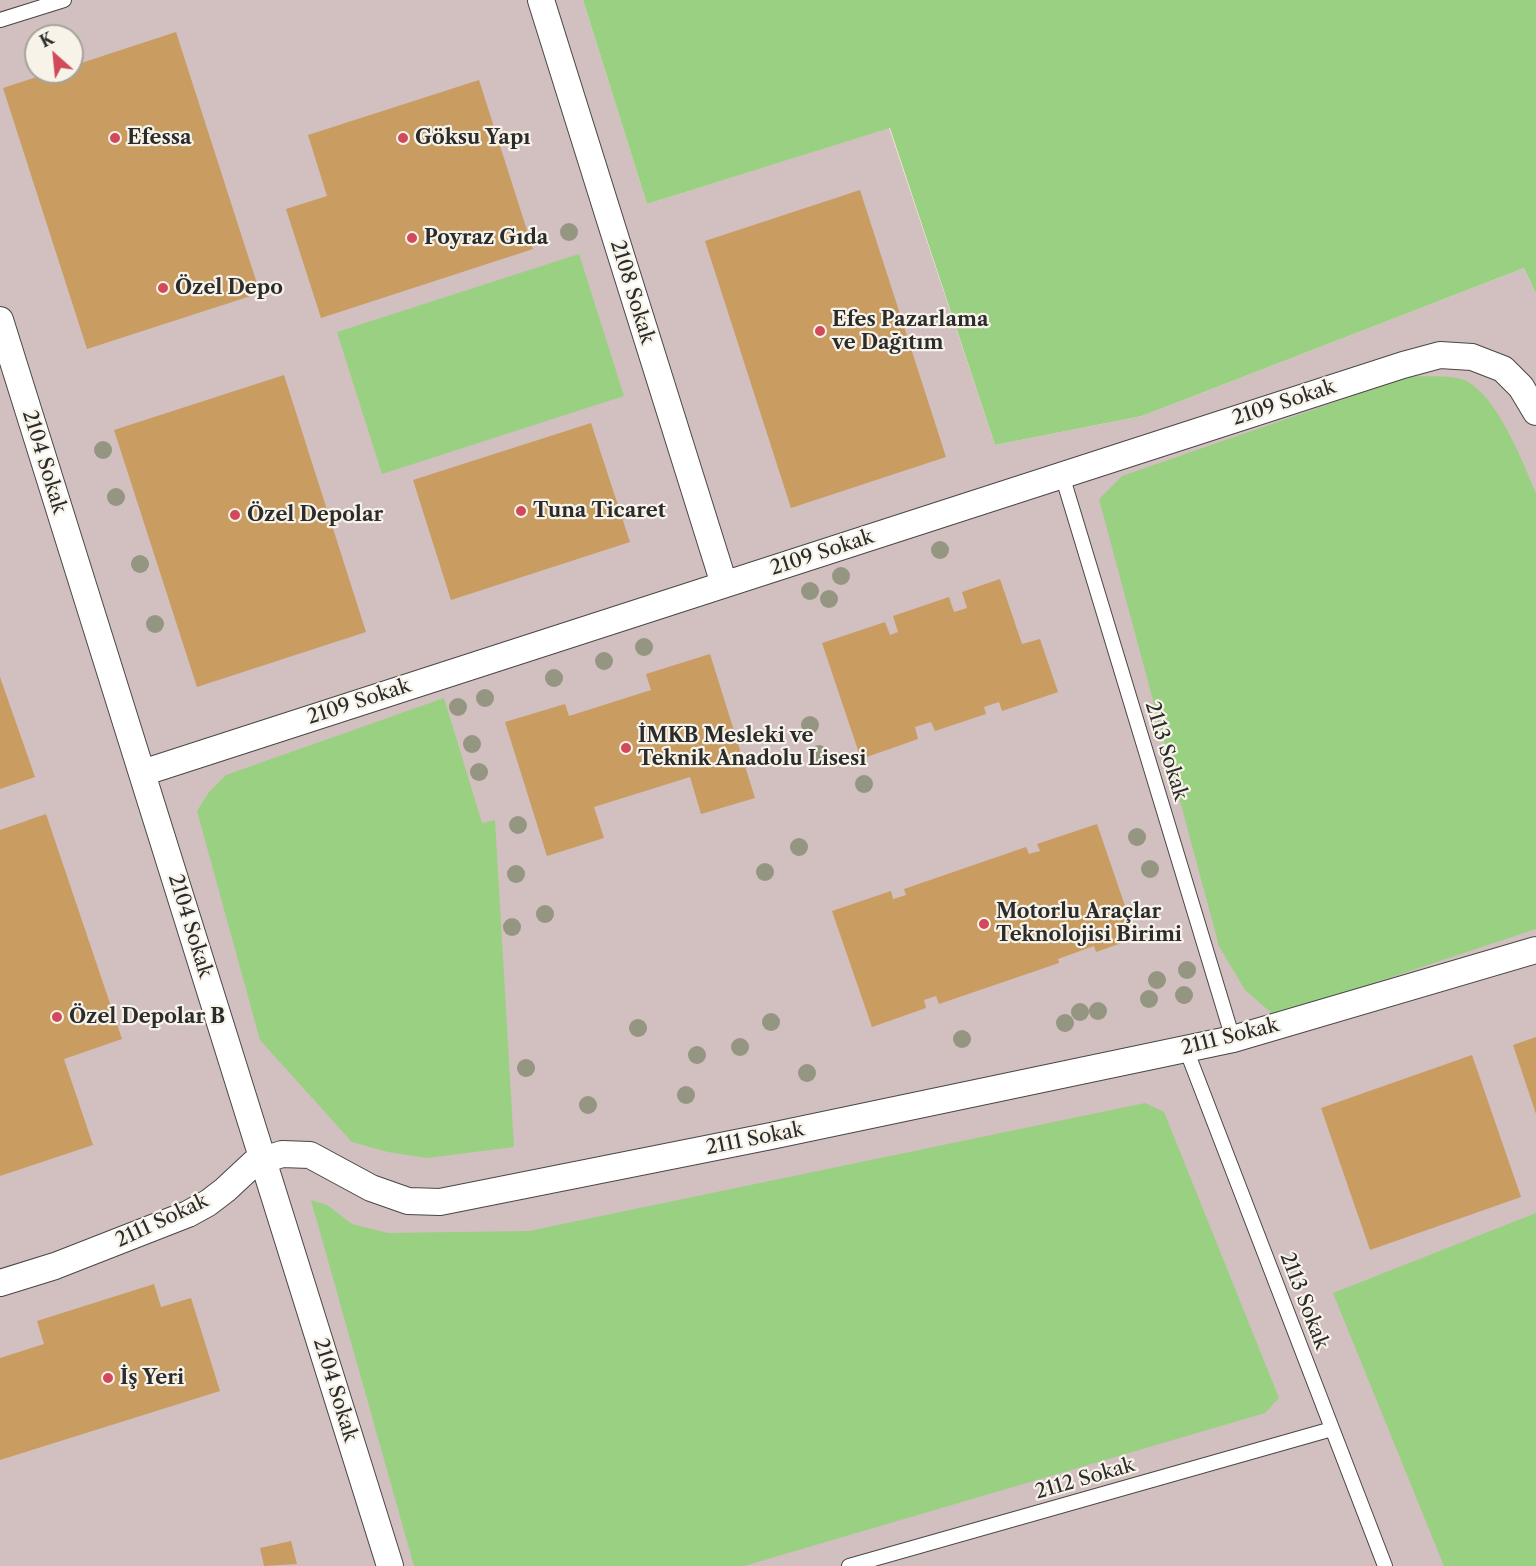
<!DOCTYPE html>
<html>
<head>
<meta charset="utf-8">
<style>
	body { margin:0 }
	#map { position:relative; width:1536px; height:1566px; overflow:hidden; background:#f4e7d2; font-family:"Libre Caslon Text",serif }
	canvas { display:block }
	.north { position:absolute; left:24px; top:24px; width:60px; height:60px; box-sizing:border-box; background:#f7f3e8; border:2px solid #a5a39c; border-radius:50%; rotate:333deg; font-size:16px; font-weight:700; line-height:24px; text-align:center; color:#2b2b2b }
	.north::after { content:''; display:block; margin:auto; width:21px; height:27px; background:#d1495b; clip-path:polygon(50% 0,100% 100%,50% 72%,0 100%) }
</style>
</head>
<body>
<div id="map">
<canvas width="1536" height="1566"></canvas>
<div class="north">K</div>
</div>
<script>
const c = document.querySelector('canvas').getContext('2d');
c.lineJoin = 'round';
function paint(path, color) {
  c.fillStyle = color;
  c.fill(path, 'evenodd');
}
function strokePath(path, color, width, dash) {
  c.strokeStyle = color;
  c.lineWidth = width;
  c.lineCap = dash ? 'butt' : 'round';
  c.setLineDash(dash || []);
  c.stroke(path);
}
function write(font, color, halo, rows, align = 'center') {
  c.font = font + ' "Libre Caslon Text",serif';
  c.lineWidth = 4.5;
  c.setLineDash([]);
  c.textBaseline = 'middle';
  c.strokeStyle = halo;
  c.fillStyle = color;
  for (const [text, x, y, turn = 0] of rows) {
    c.save();
    c.translate(x, y);
    c.rotate((+turn || 0) * Math.PI / 180);
    c.textAlign = isNaN(turn) ? turn : align;
    if (halo) c.strokeText(text, 0, 0);
    c.fillText(text, 0, 0);
    c.restore();
  }
}
paint(new Path2D(`
	M0 0H583L647 204 889 128 995 445 1142 416 1524 268 1536 294V1566H0ZM36 36H72V72H36Z`), '#d2bfc0');
paint(new Path2D(`
	M583 0H1536V294L1524 268 1142 416 995 445 890 128 647 204Z
	M579 254 624 396 382 474 337 332Z
	M1410 376C1425 377 1447 375 1461 379 1495 389 1523 463 1536 493V929L1275 1016 1245 990 1219 946 1099 499 1122 476Z
	M444 698 482 823 495 820 514 1147 427 1158 388 1152 352 1142 260 1040 197 811 209 792 226 775Z
	M1145 1103 1164 1112 1279 1398 1265 1413 744 1566H414L311 1200 327 1205 352 1224 388 1233 529 1231Z
	M1536 1213V1566H1444L1333 1293Z`), '#9ad082');
paint(new Path2D(`
	M176 32 260 293 87 349 3 88 52 72H72V66Z
	M479 80 533 249 321 318 286 209 327 196 308 135Z
	M860 190 946 457 791 508 705 241Z
	M284 375 366 632 197 687 114 430Z
	M591 423 630 542 451 600 413 480Z
	M1000 579 1022 644 1040 639 1058 692 1002 711 999 702 984 707 986 714 935 731 931 722 915 727 918 739 861 759 822 643 885 622 890 635 898 632 893 616 949 597 954 612 967 608 962 592Z
	M710 654 755 798 701 814 690 777 594 807 604 838 547 856 505 722 565 704 569 716 651 690 646 674Z
	M0 677 35 777 0 789Z
	M46 814 122 1039 64 1059 93 1145 0 1176V830Z
	M1097 824 1136 938 1096 952 1094 946 1058 959 1059 963 939 1004 936 996 924 1000 926 1008 872 1027 832 911 891 891 893 899 906 895 904 889 1026 847 1029 854 1040 851 1037 844Z
	M1536 1037V1114L1513 1045Z
	M1472 1055 1521 1197 1370 1250 1321 1108Z
	M154 1284 161 1307 191 1298 220 1391 0 1460V1358L44 1344 37 1321Z
	M291 1541 297 1564 264 1566 260 1548Z`), '#c99c62');
const lane = new Path2D(`
	M0 20 64 0
	M1062 475 1233 1039
	M1186 1049 1385 1566
	M849 1566 1332 1429`);
const street = new Path2D(`
	M541 0 724 584
	M0 320 390 1566
	M142 773 1403 365 1440 355 1472 357 1503 369 1521 387 1536 412
	M0 1283 55 1266 188 1214 208 1203 225 1190 254 1163 282 1154 310 1155 371 1188 408 1201 440 1202 771 1136 1233 1039 1536 950`);
strokePath(lane, '#494744', 16);
strokePath(street, '#494744', 28);
strokePath(lane, '#fff', 14);
strokePath(street, '#fff', 26);
c.fillStyle = '#959682';
for (const [x, y] of [
	[569,232],
	[103,450],
	[116,497],
	[940,550],
	[140,564],
	[841,576],
	[810,591],
	[829,599],
	[155,624],
	[644,647],
	[604,661],
	[554,678],
	[485,698],
	[458,707],
	[810,725],
	[472,744],
	[819,754],
	[479,772],
	[864,784],
	[518,825],
	[1137,837],
	[799,847],
	[1150,869],
	[765,872],
	[516,874],
	[545,914],
	[512,927],
	[1187,970],
	[1157,980],
	[1184,995],
	[1149,999],
	[1098,1011],
	[1080,1012],
	[771,1022],
	[1065,1023],
	[638,1028],
	[962,1039],
	[740,1047],
	[697,1055],
	[526,1068],
	[807,1073],
	[686,1095],
	[588,1105]
]) {
  c.beginPath();
  c.arc(x, y, 9, 0, 2 * Math.PI);
  c.fill();
}
for (const [x, y, r, color] of [
	[115,138,6,"#d1495b"],
	[403,138,6,"#d1495b"],
	[412,238,6,"#d1495b"],
	[163,288,6,"#d1495b"],
	[820,331,6,"#d1495b"],
	[521,511,6,"#d1495b"],
	[235,515,6,"#d1495b"],
	[626,748,6,"#d1495b"],
	[984,924,6,"#d1495b"],
	[57,1017,6,"#d1495b"],
	[108,1378,6,"#d1495b"]
]) {
  const dot = new Path2D();
  dot.arc(x, y, r, 0, 2 * Math.PI);
  c.fillStyle = color;
  c.fill(dot);
  strokePath(dot, '#f7f3e8', 2);
}
write('bold 20px', '#2b2b2b', '#f7f3e8', [
	["Efessa",127,138],
	["Göksu Yapı",415,138],
	["Poyraz Gıda",424,238],
	["Özel Depo",175,288],
	["Efes Pazarlama",832,320],
	["ve Dağıtım",832,343],
	["Tuna Ticaret",533,511],
	["Özel Depolar",247,515],
	["İMKB Mesleki ve",638,736],
	["Teknik Anadolu Lisesi",638,759],
	["Motorlu Araçlar",996,912],
	["Teknolojisi Birimi",996,935],
	["Özel Depolar B",69,1017],
	["İş Yeri",120,1378]
], 'left');
write('20px', '#2b2b2b', '#f7f3e8', [
	["2108 Sokak",632,292,73],
	["2109 Sokak",1284,403,-18],
	["2104 Sokak",44,462,73],
	["2109 Sokak",822,553,-18],
	["2109 Sokak",359,702,-18],
	["2113 Sokak",1166,751,73],
	["2104 Sokak",190,926,73],
	["2111 Sokak",1230,1037,-14],
	["2111 Sokak",755,1139,-11],
	["2111 Sokak",162,1221,-25],
	["2113 Sokak",1304,1301,69],
	["2104 Sokak",335,1390,73],
	["2112 Sokak",1085,1479,-16]
]);
</script>
</body>
</html>
